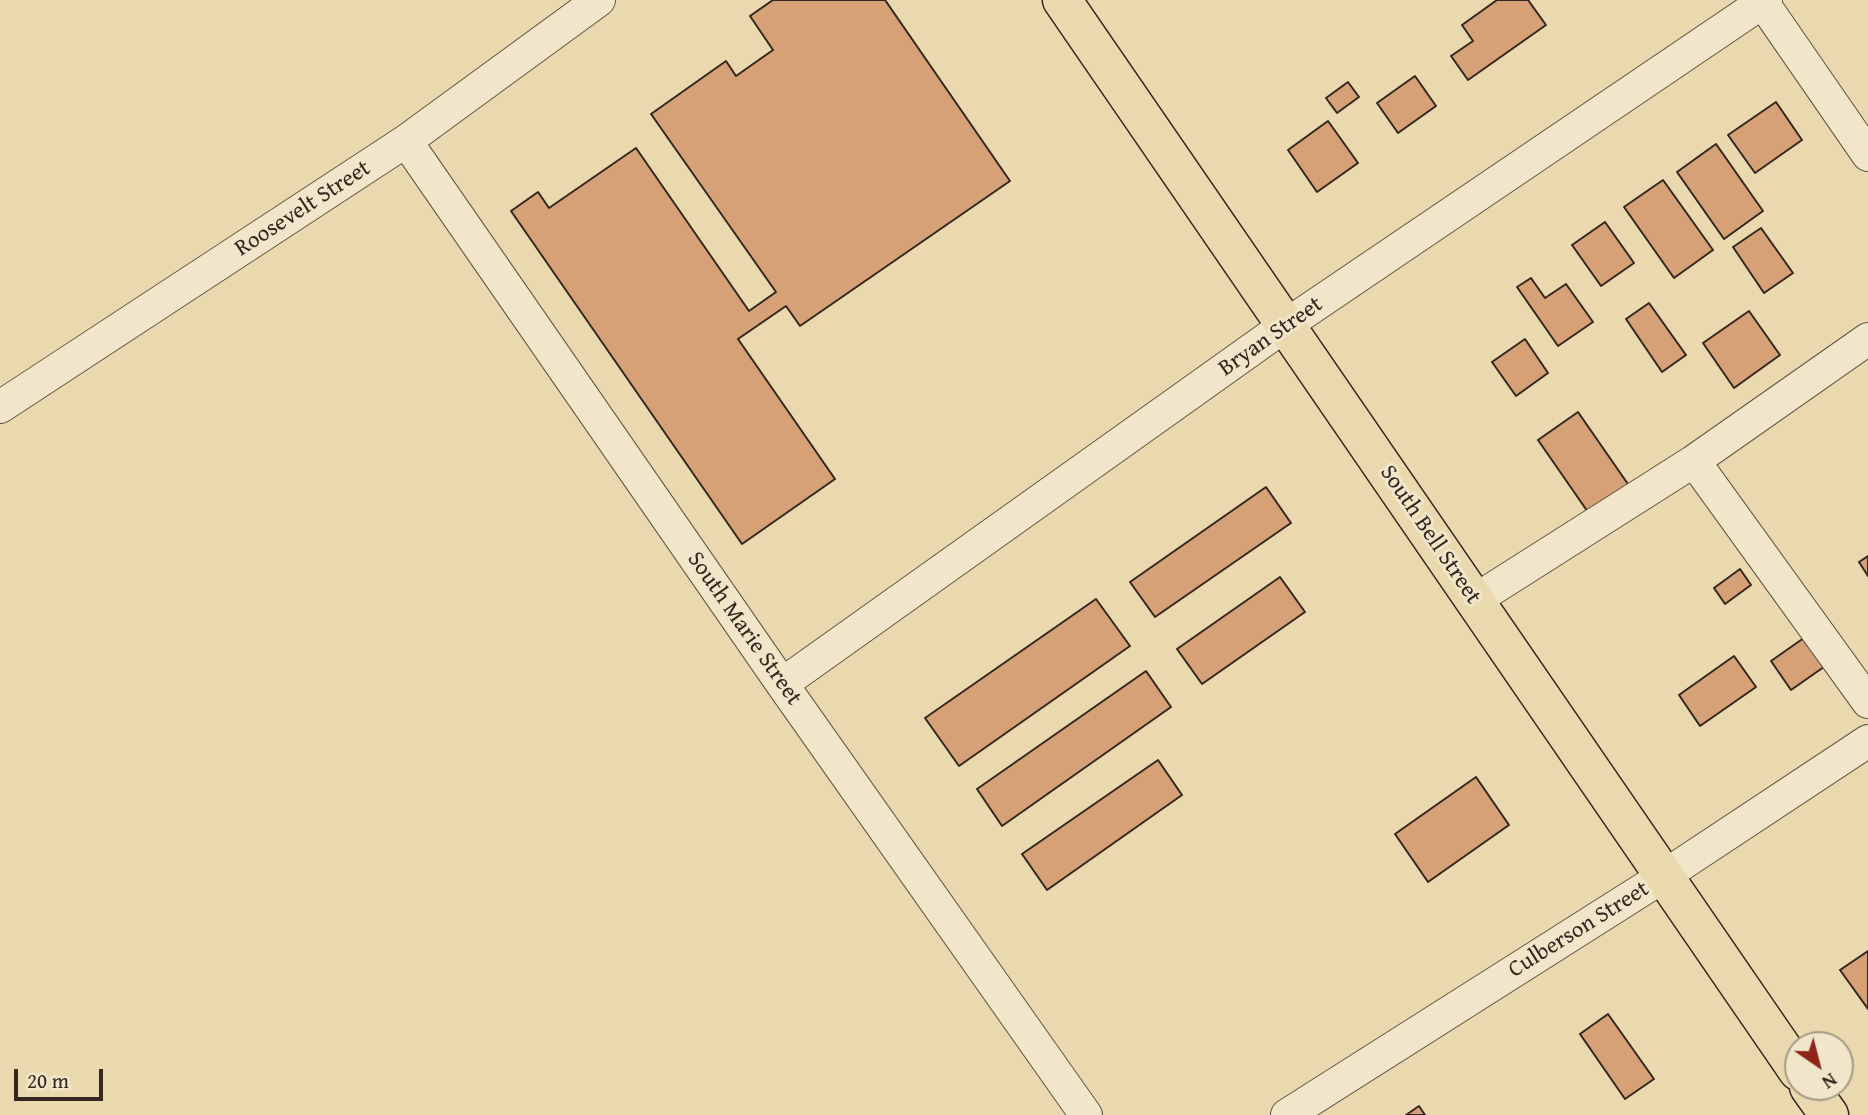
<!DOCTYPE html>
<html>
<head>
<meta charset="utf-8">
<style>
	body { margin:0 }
	#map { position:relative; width:1868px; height:1115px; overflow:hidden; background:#ead9ae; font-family:"Gentium Book Plus",serif }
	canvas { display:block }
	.north { position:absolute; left:1784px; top:1031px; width:70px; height:70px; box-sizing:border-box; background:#f1e6ca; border:2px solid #a59a86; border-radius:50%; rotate:145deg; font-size:19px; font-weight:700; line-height:28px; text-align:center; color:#34271f }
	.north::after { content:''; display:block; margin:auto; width:24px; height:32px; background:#8f2418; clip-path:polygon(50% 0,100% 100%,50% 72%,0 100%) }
	.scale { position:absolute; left:14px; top:1069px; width:89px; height:32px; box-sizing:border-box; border:4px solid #34271f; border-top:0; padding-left:9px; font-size:21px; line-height:24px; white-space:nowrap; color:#34271f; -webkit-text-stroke:5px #f1e6ca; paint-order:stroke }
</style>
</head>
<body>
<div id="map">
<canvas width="1868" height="1115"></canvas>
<div class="north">N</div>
<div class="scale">20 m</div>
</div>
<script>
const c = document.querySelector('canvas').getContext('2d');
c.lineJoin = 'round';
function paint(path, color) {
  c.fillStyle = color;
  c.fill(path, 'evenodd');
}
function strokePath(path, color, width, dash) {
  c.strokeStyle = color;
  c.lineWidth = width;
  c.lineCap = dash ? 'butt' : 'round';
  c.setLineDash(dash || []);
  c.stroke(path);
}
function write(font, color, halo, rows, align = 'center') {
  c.font = font + ' "Gentium Book Plus",serif';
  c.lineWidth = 6;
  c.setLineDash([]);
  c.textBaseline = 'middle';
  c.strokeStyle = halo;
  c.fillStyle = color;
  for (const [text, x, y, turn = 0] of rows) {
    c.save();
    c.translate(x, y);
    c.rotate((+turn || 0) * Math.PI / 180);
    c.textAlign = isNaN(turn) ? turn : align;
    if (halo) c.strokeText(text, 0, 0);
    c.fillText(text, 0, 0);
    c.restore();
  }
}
const building = new Path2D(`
	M773 0H885L1010 181 800 326 786 306 738 339 835 479 742 544 511 211 538 192 549 208 636 148 749 311 776 292 651 114 726 61 736 76 773 50 750 16Z
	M1497 0H1528L1546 25 1468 80 1451 56 1473 41 1462 25Z
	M1415 76 1436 106 1398 133 1377 103Z
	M1348 82 1359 97 1337 113 1326 98Z
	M1776 102 1802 140 1755 173 1728 135Z
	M1328 121 1358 163 1317 192 1288 150Z
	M1716 144 1763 211 1724 239 1677 172Z
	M1663 180 1713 250 1674 278 1624 207Z
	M1605 222 1634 263 1601 286 1572 245Z
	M1761 228 1793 273 1764 293 1733 247Z
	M1531 278 1545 298 1566 284 1593 322 1558 346 1517 287Z
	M1649 303 1686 355 1662 372 1626 319Z
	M1749 311 1780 355 1734 388 1703 343Z
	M1525 339 1548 373 1516 396 1492 362Z
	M1578 412 1630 487 1590 515 1538 440Z
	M1266 487 1291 523 1155 617 1130 582Z
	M1868 556V576L1859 562Z
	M1740 569 1751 585 1725 604 1714 588Z
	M1280 577 1305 612 1202 684 1177 649Z
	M1096 599 1130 646 959 766 925 718Z
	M1811 633 1831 662 1791 690 1771 661Z
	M1734 656 1756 687 1700 726 1679 695Z
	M1146 671 1171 707 1002 826 977 789Z
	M1158 760 1182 795 1047 890 1022 854Z
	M1476 777 1509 825 1428 882 1395 834Z
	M1868 951V1009L1840 970Z
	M1608 1014 1654 1079 1625 1099 1580 1034Z
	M1419 1106 1425 1115H1406Z`);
paint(building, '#d7a178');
strokePath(building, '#34271f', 2);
const minor = new Path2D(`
	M1761 0 1868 155
	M406 141 782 684 1086 1115
	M0 407 406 141 599 0
	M1694 461 1868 702
	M1475 600 1694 461 1868 339
	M782 684 1286 325 1766 0
	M1287 1115 1664 876 1868 741`);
const major = new Path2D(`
	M1062 0 1798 1071
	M1809 1087 1829 1115`);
strokePath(minor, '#625443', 34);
strokePath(major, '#34271f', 41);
strokePath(minor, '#f1e6ca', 32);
strokePath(major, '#ead9ae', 38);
write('23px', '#34271f', '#f1e6ca', [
	["Roosevelt Street",303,209,-33],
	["Bryan Street",1271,337,-35],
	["South Bell Street",1430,535,56],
	["South Marie Street",744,629,55],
	["Culberson Street",1579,930,-32]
]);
</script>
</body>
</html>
